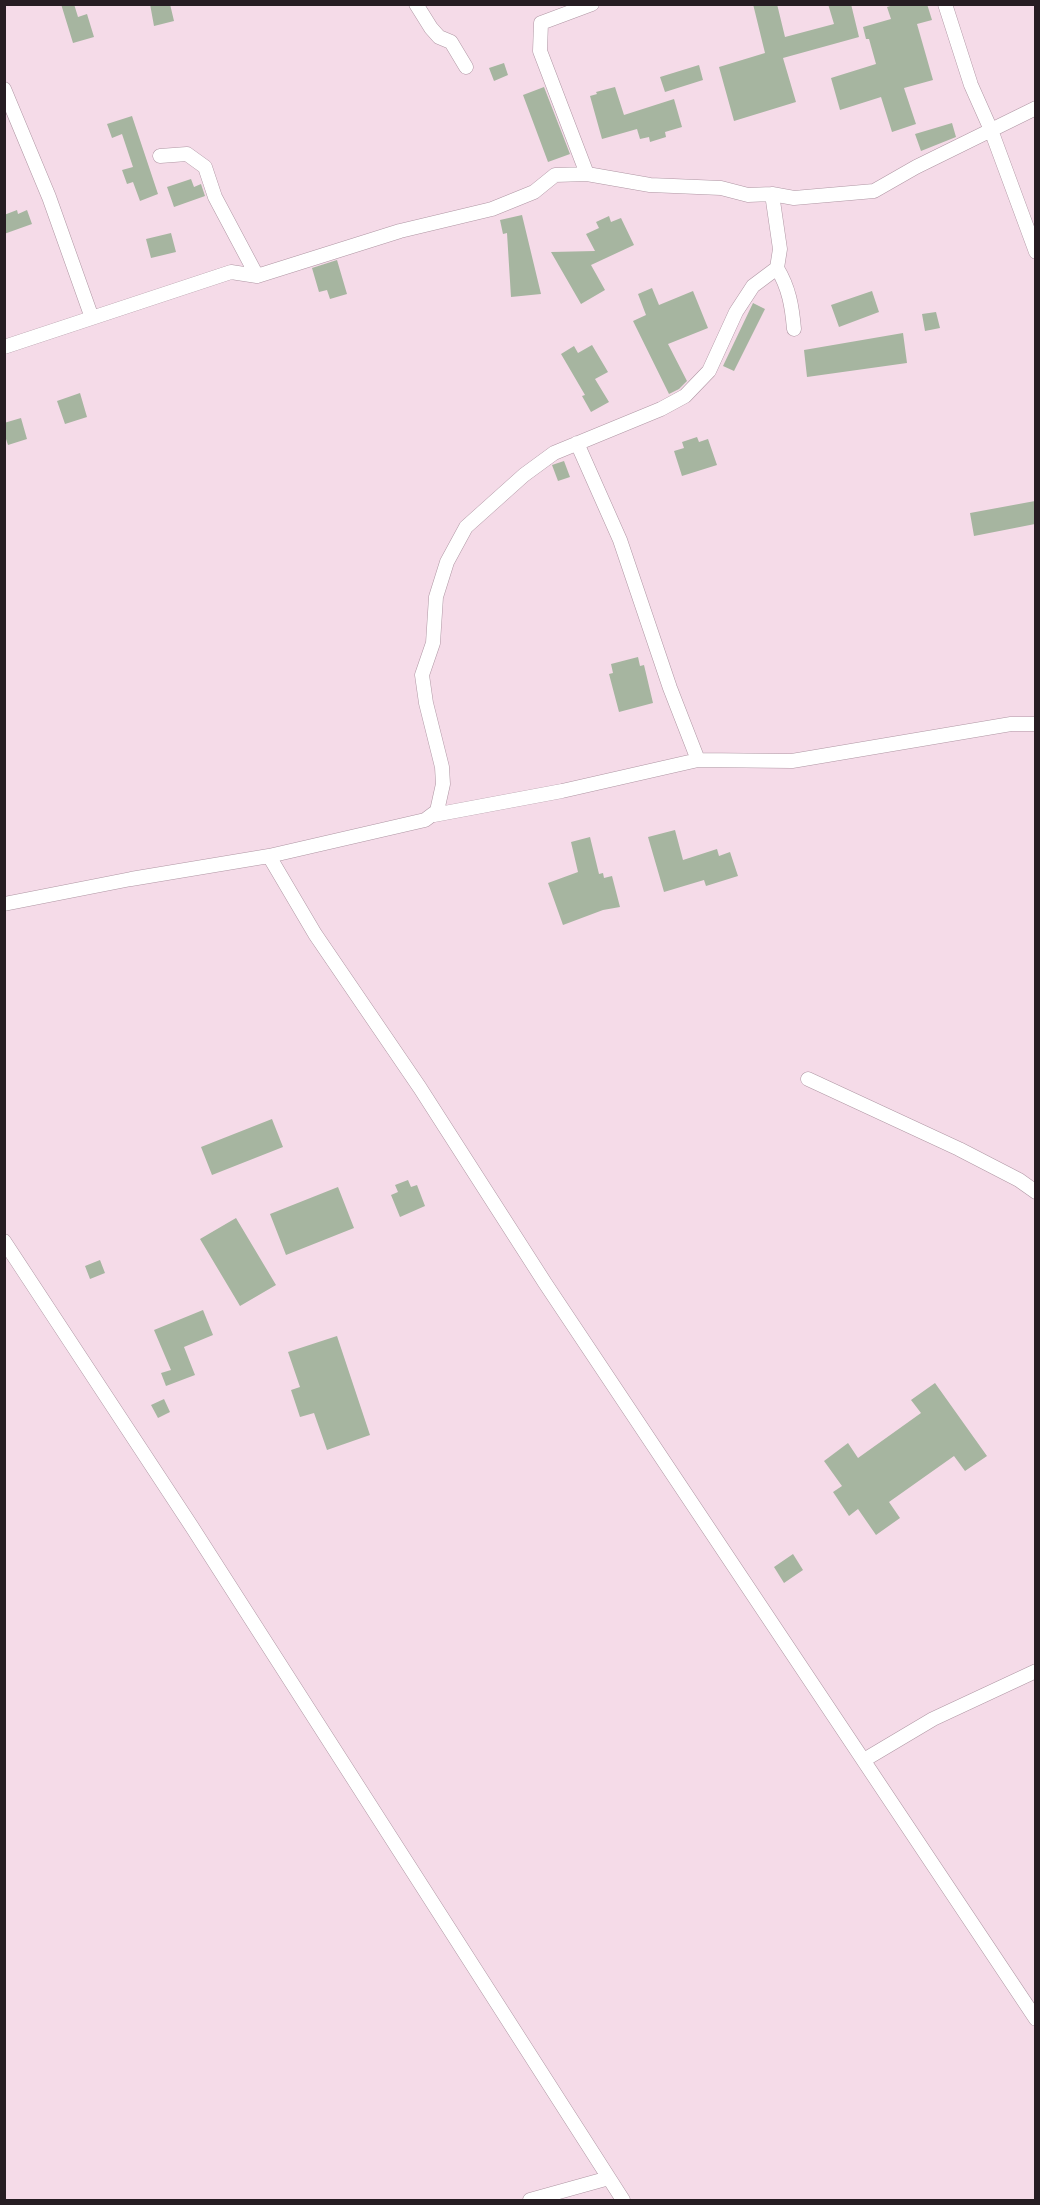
<!DOCTYPE html>
<html>
<head>
<meta charset="utf-8">
<style>
	body { margin:0 }
	#map { position:relative; width:1040px; height:2205px; overflow:hidden; background:#f5dbe8; font-family:Merriweather,serif }
	canvas { display:block }
	.frame { position:absolute; inset:0; border:6px solid #261d22; pointer-events:none }
</style>
</head>
<body>
<div id="map">
<canvas width="1040" height="2205"></canvas>
<div class="frame"></div>
</div>
<script>
const c = document.querySelector('canvas').getContext('2d');
c.lineJoin = 'round';
function paint(path, color) {
  c.fillStyle = color;
  c.fill(path, 'evenodd');
}
function strokePath(path, color, width, dash) {
  c.strokeStyle = color;
  c.lineWidth = width;
  c.lineCap = dash ? 'butt' : 'round';
  c.setLineDash(dash || []);
  c.stroke(path);
}
paint(new Path2D(`
	M61 4H74L78 17 87 14 94 37 73 43Z
	M150 4H170L174 21 154 26Z
	M753 4H777L785 37 834 24 828 4H851L859 37 783 58 796 102 734 121 719 67 765 53Z
	M897 4H927L932 20 917 24 933 80 904 88 916 124 892 132 881 97 840 110 831 78 876 64 869 39H866L863 27 891 19 887 7Z
	M504 63 508 75 494 81 489 68Z
	M699 65 703 80 665 92 660 77Z
	M544 87 570 154 548 162 523 95Z
	M615 87 624 115 674 99 682 127 665 132 666 137 650 142 649 137 640 139 637 129 602 139 590 96 597 94 596 92Z
	M132 116 158 194 140 201 133 182 127 184 122 170 133 167 122 134 112 138 107 124Z
	M952 123 956 137 921 151 915 134Z
	M191 179 194 187 201 184 205 196 174 207 167 187Z
	M17 210 18 214 27 210 32 224 4 234V215Z
	M522 215 541 294 511 297 507 233 503 234 500 220Z
	M609 216 611 222 621 218 634 245 591 265 605 290 581 304 551 252 595 251 586 234 599 228 596 222Z
	M171 233 176 252 151 258 146 239Z
	M337 260 347 294 330 299 327 290 319 292 312 268Z
	M652 288 659 305 693 291 708 328 668 344 687 381 679 389 669 394 633 321 646 315 638 294Z
	M872 291 879 312 839 327 831 305Z
	M753 303 765 309 734 371 723 366Z
	M936 312 940 328 925 331 922 314Z
	M903 333 907 363 807 377 804 350Z
	M592 345 608 372 595 379 609 402 591 412 582 396 585 395 561 354 574 346 578 353Z
	M80 393 87 417 65 424 57 401Z
	M21 418 27 439 8 445 4 433V423Z
	M697 437 699 442 708 439 717 465 682 476 674 451 684 448 682 442Z
	M564 461 570 477 558 481 552 465Z
	M1035 501V524L974 536 970 513Z
	M638 657 640 666 644 665 653 703 619 712 609 674 613 673 611 664Z
	M675 830 683 860 717 849 719 856 730 852 738 876 706 886 704 880 664 892 648 837Z
	M590 837 599 874 603 873 604 878 612 876 620 907 603 910 563 925 548 883 578 872 571 842Z
	M272 1119 283 1147 212 1175 201 1147Z
	M408 1180 411 1187 417 1185 425 1206 400 1217 391 1195 398 1192 395 1185Z
	M338 1187 354 1228 286 1255 270 1214Z
	M236 1218 276 1285 240 1306 200 1239Z
	M100 1260 105 1273 90 1279 85 1266Z
	M203 1310 213 1335 184 1347 195 1375 166 1386 161 1373 171 1370 154 1330Z
	M337 1336 370 1435 327 1450 314 1413 300 1417 291 1390 300 1387 288 1352Z
	M935 1383 987 1456 965 1471 954 1456 889 1502 900 1518 876 1535 858 1509 849 1516 833 1492 842 1486 824 1461 848 1443 858 1458 921 1413 911 1400Z
	M164 1399 170 1412 158 1418 151 1405Z
	M793 1554 803 1570 784 1583 774 1567Z`), '#a6b5a0');
const street = new Path2D(`
	M416 4 431 28 439 37 451 42 466 67
	M945 4 971 85 991 130 1036 252
	M4 89 49 197 92 318
	M160 156 187 154 205 167 215 197 257 276
	M587 174 540 51 541 23 592 4
	M777 268C789 288 792 306 794 329
	M4 347 231 272 257 276 400 231 492 209 534 192 555 175 587 174 650 185 721 188 748 195 772 194
	M577 443 620 540 670 688 698 760
	M434 815 562 791 698 760 792 761 1011 724H1036
	M269 856 315 934 420 1088 545 1283 1036 2019
	M4 904 131 879 269 856 425 820 437 811 443 784 442 767 426 703 422 675 433 643 436 597 447 562 466 527 524 475 554 453 661 409 685 396 709 371 736 312 753 286 777 268 780 249 772 194 794 198 874 191 916 167 1036 108
	M808 1079 959 1149 1019 1180 1036 1192
	M4 1241 192 1527 623 2200
	M864 1760 933 1719 1036 1671
	M530 2200 609 2178`);
strokePath(street, '#af96a3', 15);
strokePath(street, '#fff', 14);
</script>
</body>
</html>
